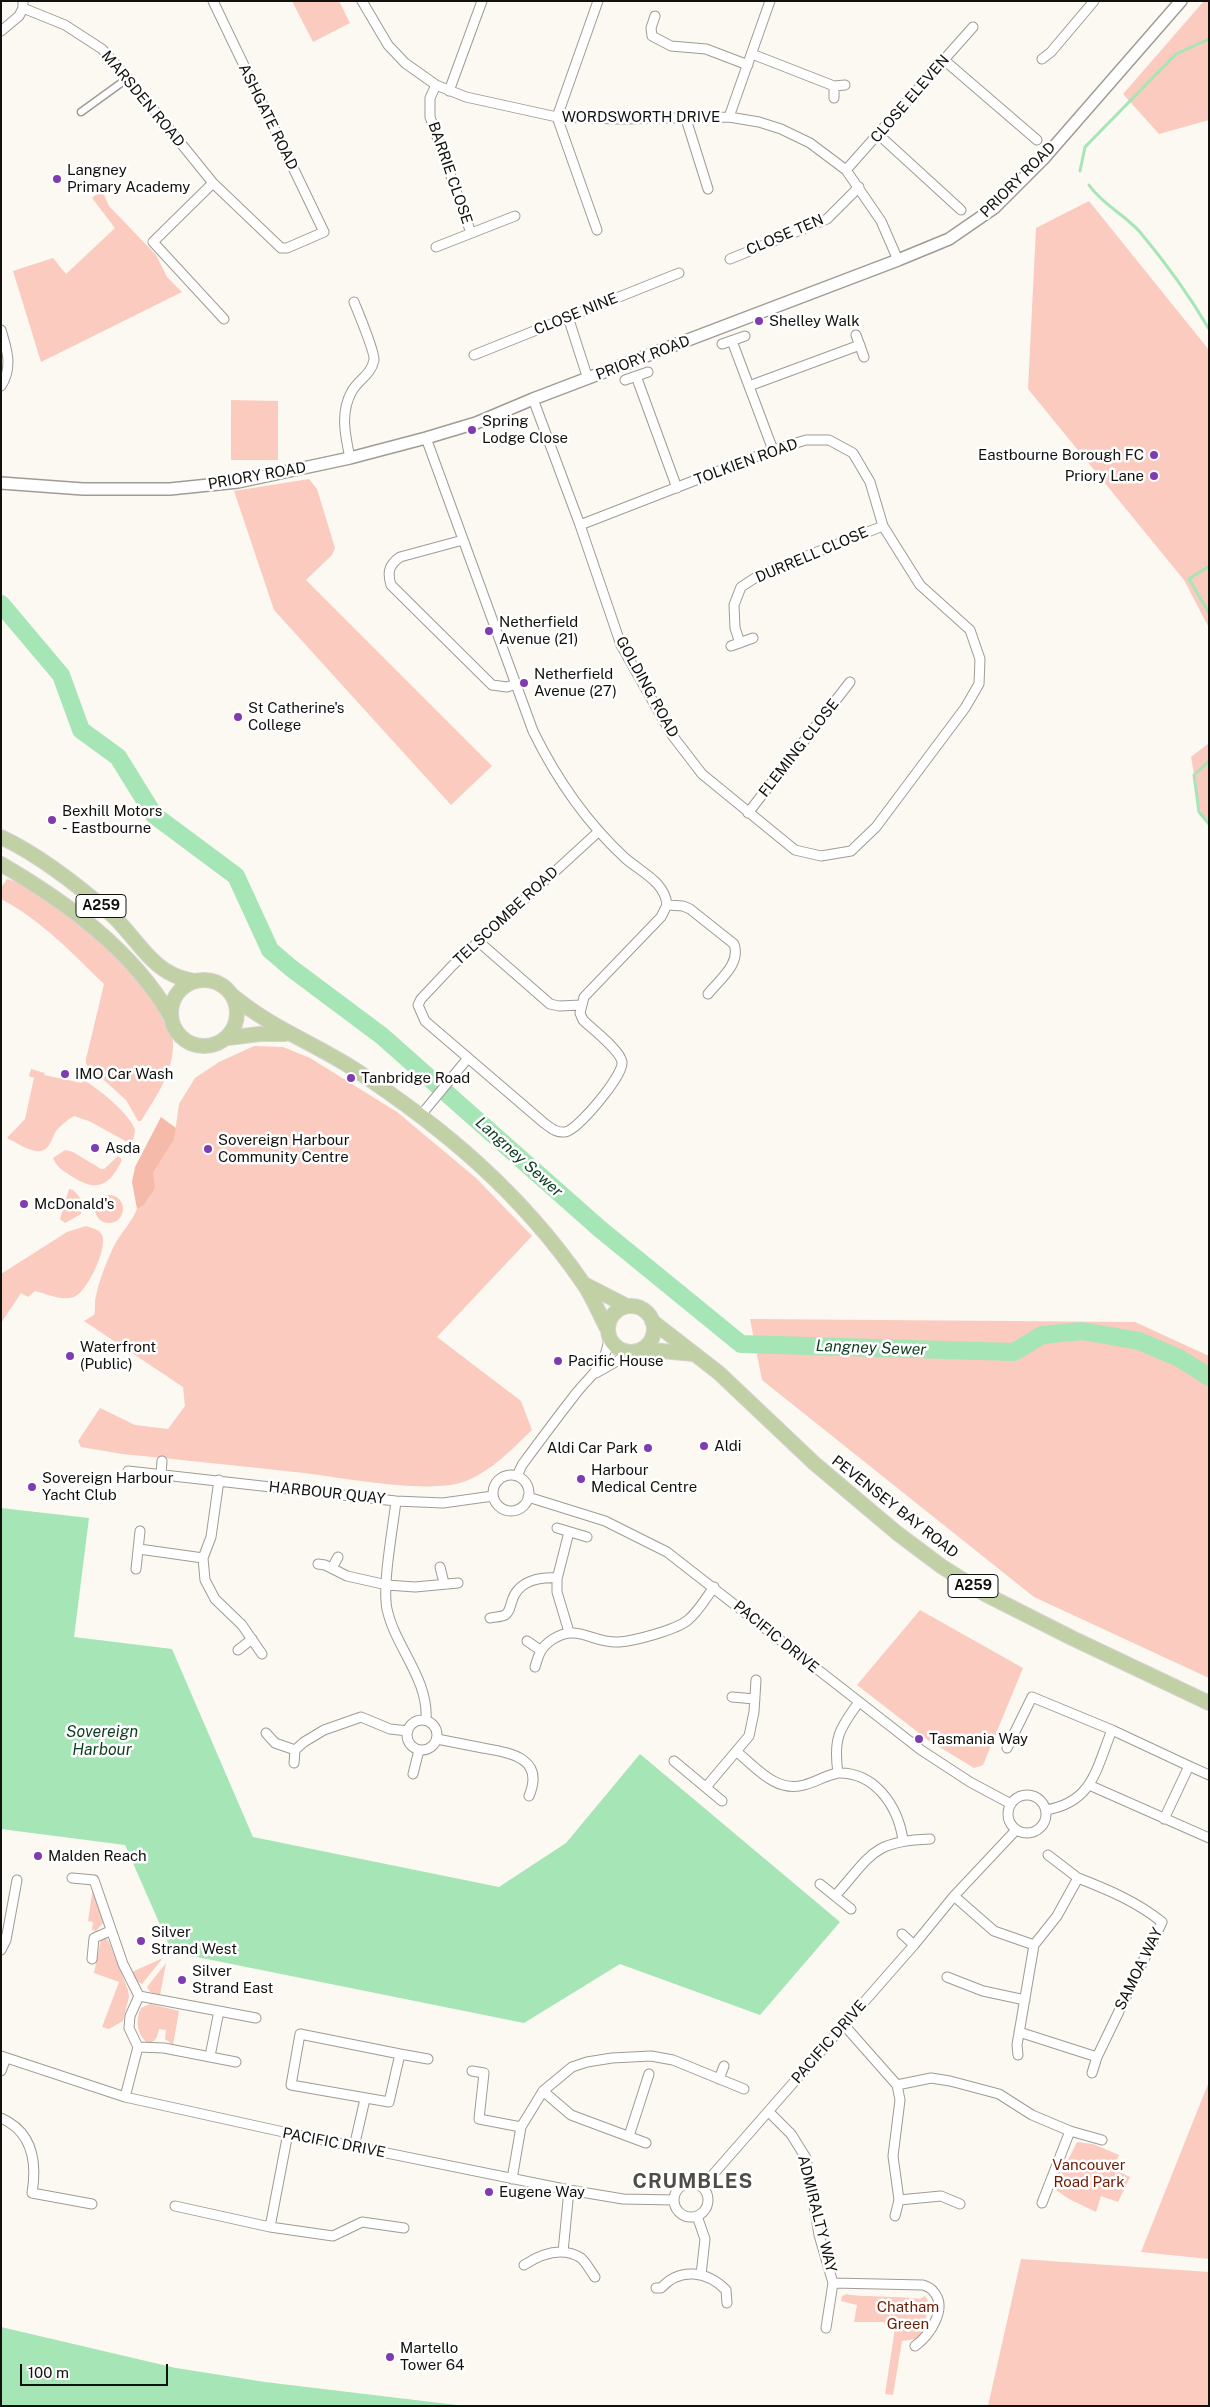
<!DOCTYPE html>
<html>
<head>
<meta charset="utf-8">
<style>
	body { margin:0 }
	#map { position:relative; width:1210px; height:2407px; overflow:hidden; background:#fbf9f2; font-family:"Public Sans",sans-serif }
	canvas { display:block }
	.frame { position:absolute; inset:0; border:2px solid #11110e; pointer-events:none }
	.scale { position:absolute; left:20px; top:2364px; width:148px; height:22px; box-sizing:border-box; border:2px solid #11110e; border-top:0; padding-left:6px; font-size:15px; line-height:18px; white-space:nowrap; color:#11110e; -webkit-text-stroke:4px #fff; paint-order:stroke }
</style>
</head>
<body>
<div id="map">
<canvas width="1210" height="2407"></canvas>
<div class="frame"></div>
<div class="scale">100 m</div>
</div>
<script>
const c = document.querySelector('canvas').getContext('2d');
c.lineJoin = 'round';
function paint(path, color) {
  c.fillStyle = color;
  c.fill(path, 'evenodd');
}
function strokePath(path, color, width, dash) {
  c.strokeStyle = color;
  c.lineWidth = width;
  c.lineCap = dash ? 'butt' : 'round';
  c.setLineDash(dash || []);
  c.stroke(path);
}
function write(font, color, halo, rows, align = 'center') {
  c.font = font + ' "Public Sans",sans-serif';
  c.lineWidth = 5;
  c.setLineDash([]);
  c.textBaseline = 'middle';
  c.strokeStyle = halo;
  c.fillStyle = color;
  for (const [text, x, y, turn = 0] of rows) {
    c.save();
    c.translate(x, y);
    c.rotate((+turn || 0) * Math.PI / 180);
    c.textAlign = isNaN(turn) ? turn : align;
    if (halo) c.strokeText(text, 0, 0);
    c.fillText(text, 0, 0);
    c.restore();
  }
}
paint(new Path2D(`
	M292 1H339L350 23 313 42Z
	M1204 1H1209V120L1159 134 1123 94Z
	M102 190 109 206 156 255 167 277 182 292 41 362 13 271 53 258 66 274 115 228 92 198Z
	M1089 201 1209 350V628L1184 580 1028 389 1036 228Z
	M231 400 278 401V460H231Z
	M309 479 317 489 335 548 332 555 306 580 492 766 451 805 274 610 234 491Z
	M1209 743V821L1201 814 1191 757Z
	M7 879C25 884 38 894 53 905 97 936 142 974 165 1023 168 1028 172 1035 173 1041 174 1072 157 1095 141 1121H138L126 1100 86 1064V1059L104 984C72 953 41 920 1 899V888Z
	M254 1046 283 1047 310 1058 397 1112 476 1178 532 1236 437 1337 521 1401 532 1430C512 1449 493 1470 466 1481 431 1495 344 1478 304 1473 243 1466 183 1460 122 1454L81 1447 78 1441 100 1408 135 1425 168 1429 185 1406 183 1387 84 1321 94 1315C96 1309 94 1303 96 1296 99 1281 106 1263 113 1248 120 1233 131 1224 137 1209L143 1206 153 1173 174 1140 179 1104 195 1078 219 1062Z
	M31 1069 45 1073 44 1075 82 1083 83 1080C96 1086 132 1116 135 1130 135 1133 133 1138 133 1141L129 1143 89 1121 74 1116C67 1120 61 1125 56 1131 51 1140 49 1153 36 1151 27 1150 15 1142 7 1138L25 1119 34 1078 29 1076Z
	M65 1150 73 1152 101 1169H104L118 1156 122 1160C110 1185 98 1193 73 1177 65 1172 57 1168 53 1158Z
	M69 1189 73 1190C81 1198 85 1202 81 1214L65 1223 60 1219Z
	M95 1209a14 14 0 1 1 28 0a14 14 0 1 1-28 0Z
	M86 1226C92 1228 99 1229 102 1235 108 1248 87 1292 74 1297 61 1301 47 1294 35 1291L28 1297 21 1293 1 1323V1274L67 1232Z
	M750 1319 1135 1322 1209 1356V1678L1034 1597 762 1380Z
	M920 1610 1023 1668 983 1765 974 1768 928 1740 857 1685Z
	M93 1887 102 1913 103 1923 96 1931 92 1930 93 1922 88 1921Z
	M101 1939H107L109 1942 128 1990 129 1997 123 2021 109 2029 102 2027 119 1982 94 1973Z
	M163 1958 142 1984 138 1982 132 1972Z
	M166 1963 160 1995 150 1992 147 1987Z
	M150 2004 179 2011 173 2045 165 2039 166 2030 159 2029C157 2037 156 2044 146 2042 137 2033 135 2021 141 2008Z
	M1209 2082V2259L1141 2252 1202 2099Z
	M1077 2142 1093 2144 1119 2155 1113 2169 1130 2177 1118 2202 1101 2196 1096 2212 1069 2199 1056 2190V2184Z
	M1021 2259 1209 2272V2406H988Z
	M847 2294C852 2297 906 2296 920 2299L925 2296 931 2305 927 2310 923 2338 902 2341 893 2395 885 2394 895 2328 883 2322H854L857 2305 841 2301 842 2296Z`), '#facbbe');
paint(new Path2D(`
	M161 1117 176 1128 174 1140 153 1173 155 1188 143 1206 137 1209 132 1182 135 1167Z`), '#f6baaa');
paint(new Path2D(`
	M1 1508 89 1518 74 1637 172 1649 253 1837 499 1887 566 1843 640 1754 840 1922 760 2015 620 1964 524 2023 172 1952 125 1845 1 1829Z
	M1 2327 176 2368 265 2382 465 2406H1Z`), '#a6e5b6');
strokePath(new Path2D(`
	M1080 171 1085 147 1176 54 1209 39
	M1089 185C1102 204 1125 215 1140 232 1165 262 1189 295 1209 329
	M1209 566 1189 579 1209 613
	M1209 761 1194 775 1199 812 1209 824`), '#a6e5b6', 3);
strokePath(new Path2D(`
	M1 604 61 675 81 730 118 757 154 815 236 876 270 950 291 968 382 1036 600 1229 741 1344 1014 1352 1042 1335 1082 1331 1139 1341 1179 1358 1209 1377`), '#a6e5b6', 18);
const pedestrian = new Path2D(`
	M81 112 128 78`);
const minor = new Path2D(`
	M23 1V8L65 25 102 49 128 78 213 183 281 248H287L324 232 213 1
	M362 1 388 45 405 63 436 85 466 97 557 117 621 119 729 117 759 122 781 129 810 143 846 170 881 221 898 260
	M655 16 651 28 652 36 671 46 706 49 748 65
	M1 31 19 16 23 8
	M752 54 834 86 845 85
	M1042 59 1051 52 1094 1
	M944 60 1037 140
	M436 85 430 98V117L471 233
	M449 91 482 1
	M834 98V86
	M729 117 770 1
	M686 119 708 189
	M879 135 961 210
	M846 170 973 27
	M213 183 153 242 224 319
	M597 230 557 117 598 1
	M436 247 515 216
	M730 259 827 219 859 187
	M568 317 588 379
	M1 330C7 349 13 368 1 386
	M856 335 864 357
	M732 341 773 450
	M722 344 745 336
	M474 355 679 273
	M636 376 677 488
	M625 380 648 372
	M749 386 860 345
	M533 399 580 525 621 645 672 735 702 774 795 850 821 856 851 851 876 827 965 708 979 684 980 659 970 630 920 585 883 526 870 482 853 453 829 440H806L773 450 580 525
	M426 438 533 731C557 780 585 821 625 858 641 872 665 882 667 905
	M350 458C345 435 340 412 352 391 359 379 371 375 374 360 375 352 358 312 354 302
	M463 540 400 557C389 565 387 572 391 585L492 685 507 687 516 684
	M740 643 735 628 734 605 741 587 761 574 883 526
	M731 646 753 638
	M748 813 850 682
	M598 832 453 965 421 999 418 1005 425 1021 544 1123C551 1128 556 1133 565 1132 577 1131 624 1075 622 1062 620 1050 592 1029 583 1020L580 1013 584 997 661 917 667 905
	M667 905 683 906 690 909 734 944C741 964 720 979 708 994
	M479 942 550 1004 559 1006 581 1005
	M421 1115 468 1058
	M596 1373 633 1352
	M128 1471 396 1501 443 1503 493 1496
	M161 1474 162 1461
	M493 1493a18 18 0 1 1 36 0a18 18 0 1 1-36 0Z
	M517 1476 522 1465C539 1442 556 1419 574 1396 592 1372 604 1371 609 1338
	M219 1480 211 1537 203 1558 205 1580 215 1599 242 1625 262 1654
	M528 1497 605 1521 667 1552 921 1750 970 1782 1011 1804
	M396 1501C393 1528 382 1585 387 1609 395 1647 429 1679 426 1720
	M557 1528 587 1537
	M139 1549 203 1558
	M318 1564 325 1565 347 1576 387 1585 415 1587 458 1583
	M440 1567 444 1583
	M332 1568 338 1557
	M136 1569 140 1531
	M490 1618C494 1617 501 1617 505 1615 510 1612 510 1606 512 1601 518 1581 539 1577 557 1578
	M569 1632 557 1592V1579L569 1532
	M527 1641 540 1650
	M238 1650 252 1639
	M535 1667C539 1653 541 1647 553 1639 578 1623 593 1644 619 1642 634 1641 676 1630 688 1620 698 1612 706 1598 714 1587
	M732 1697 755 1699
	M407 1735a15 15 0 1 1 30 0a15 15 0 1 1-30 0Z
	M266 1733 275 1743 295 1750
	M437 1739C453 1742 468 1745 483 1748 511 1753 545 1758 529 1796
	M1007 1748 1032 1697 1112 1730 1189 1766
	M737 1752C757 1768 776 1793 804 1785 816 1782 824 1776 838 1773 833 1739 839 1729 859 1702
	M674 1761 722 1801
	M294 1763 295 1750 304 1742 324 1730 361 1717 390 1729 408 1731
	M838 1773C875 1772 898 1806 903 1840
	M413 1774 419 1750
	M1089 1785 1209 1838
	M706 1787 749 1736 754 1712 756 1680
	M1008 1814a19 19 0 1 1 38 0a19 19 0 1 1-38 0Z
	M1046 1810C1093 1802 1096 1769 1112 1730
	M1164 1819 1189 1766 1209 1775
	M1048 1855 1078 1878
	M72 1878 94 1880 123 1964 139 1996
	M820 1884 851 1909
	M835 1896C871 1856 871 1841 930 1839
	M954 1896 994 1931 1034 1945 1057 1916 1078 1878C1109 1890 1137 1902 1162 1922L1097 2057 1092 2073
	M902 1934 914 1945
	M1 1939 6 1940 17 1880
	M1 1950 6 1940
	M92 1959 94 1938 110 1931
	M947 1977 983 1991 1025 2000
	M139 1996 256 2018
	M844 2025 897 2085 900 2100 893 2156 899 2200 895 2216
	M1019 2032 1097 2057
	M138 2047 164 2048 236 2062
	M211 2051 219 2011
	M400 2054 300 2034 291 2085 389 2102 400 2054 428 2059
	M1018 2055 1017 2045 1034 1945
	M1 2056 125 2097 288 2133 569 2190 623 2199 674 2200
	M1 2071 6 2058
	M472 2071 484 2073 479 2119 521 2127
	M719 2079 724 2066
	M897 2085 931 2078 950 2081 999 2094 1032 2115 1070 2131 1102 2140
	M543 2091 571 2115 646 2143
	M125 2097 138 2047 129 2028 130 2016 139 1996
	M769 2112 791 2134 806 2158 819 2235 833 2283 826 2328
	M1 2118C33 2132 37 2163 32 2193L92 2204
	M629 2136 649 2074
	M354 2147 365 2099
	M512 2179 521 2127 543 2091 572 2067 587 2062 612 2058 651 2056 673 2060 744 2089
	M674 2200a17 17 0 1 1 34 0a17 17 0 1 1-34 0Z
	M702 2187 914 1945 954 1896 1016 1830
	M899 2200 941 2196 960 2204
	M1042 2203 1070 2131
	M175 2206 270 2227 333 2236 362 2222 404 2228
	M697 2216 705 2239 701 2275
	M270 2227 288 2133
	M563 2252 569 2190
	M524 2265C541 2254 562 2246 581 2258 586 2262 591 2272 595 2277
	M833 2283 923 2285C926 2286 931 2288 933 2291 949 2308 929 2336 915 2346
	M656 2288H661C680 2267 707 2271 726 2290L727 2303`);
const tertiary = new Path2D(`
	M1 483 83 489H170L238 482 350 458 426 438 476 423 533 399 898 260 949 239 994 208 1045 157 1181 1`);
const primary = new Path2D(`
	M1 837C41 856 79 886 112 915 131 932 149 964 172 974 178 978 187 979 194 981
	M1 864C66 902 133 950 171 1017
	M171 1013a33 33 0 1 1 66 0a33 33 0 1 1-66 0Z
	M233 996C273 1029 312 1042 354 1069 444 1128 521 1193 583 1283 593 1297 599 1314 608 1330
	M227 1038 260 1034H285
	M584 1284 627 1306
	M608 1329a23 23 0 1 1 46 0a23 23 0 1 1-46 0Z
	M652 1321 719 1373 814 1463 897 1533 941 1566 985 1594 1072 1638 1209 1703
	M642 1349 693 1354`);
strokePath(pedestrian, '#9e9c95', 9);
strokePath(minor, '#9e9c95', 11);
strokePath(tertiary, '#9e9c95', 14);
strokePath(primary, '#d4d4d4', 16);
strokePath(pedestrian, '#fff', 6);
strokePath(minor, '#fff', 9);
strokePath(tertiary, '#fff', 11);
strokePath(primary, '#c2d0a5', 14);
for (const [x, y, r, color] of [
	[57,179,5,"#7f3cb0"],
	[759,321,5,"#7f3cb0"],
	[472,430,5,"#7f3cb0"],
	[1154,455,5,"#7f3cb0"],
	[1154,476,5,"#7f3cb0"],
	[489,631,5,"#7f3cb0"],
	[524,683,5,"#7f3cb0"],
	[238,717,5,"#7f3cb0"],
	[52,820,5,"#7f3cb0"],
	[65,1074,5,"#7f3cb0"],
	[351,1078,5,"#7f3cb0"],
	[95,1148,5,"#7f3cb0"],
	[208,1149,5,"#7f3cb0"],
	[24,1204,5,"#7f3cb0"],
	[70,1356,5,"#7f3cb0"],
	[558,1361,5,"#7f3cb0"],
	[704,1446,5,"#7f3cb0"],
	[648,1448,5,"#7f3cb0"],
	[581,1479,5,"#7f3cb0"],
	[32,1487,5,"#7f3cb0"],
	[919,1739,5,"#7f3cb0"],
	[38,1856,5,"#7f3cb0"],
	[141,1941,5,"#7f3cb0"],
	[182,1980,5,"#7f3cb0"],
	[489,2192,5,"#7f3cb0"],
	[390,2357,5,"#7f3cb0"]
]) {
  const dot = new Path2D();
  dot.arc(x, y, r, 0, 2 * Math.PI);
  c.fillStyle = color;
  c.fill(dot);
  strokePath(dot, '#fff', 2);
}
for (const [x, y, w] of [
	[101,906,50],
	[973,1586,50]
]) {
  const box = new Path2D();
  box.roundRect(x - w / 2, y - 11.5, w, 23, 4);
  c.fillStyle = '#fff';
  c.fill(box);
  strokePath(box, '#11110e', 1);
}
write('bold 14px', '#11110e', null, [
	["A259",101,906],
	["A259",973,1586]
]);
write('15px', '#11110e', '#fff', [
	["MARSDEN ROAD",143,99,50],
	["CLOSE ELEVEN",910,99,-49],
	["ASHGATE ROAD",268,117,64],
	["WORDSWORTH DRIVE",641,117],
	["BARRIE CLOSE",450,173,71],
	["PRIORY ROAD",1018,180,-45],
	["CLOSE TEN",785,235,-23],
	["CLOSE NINE",576,314,-22],
	["PRIORY ROAD",643,358,-21],
	["TOLKIEN ROAD",746,462,-20],
	["PRIORY ROAD",257,476,-10],
	["DURRELL CLOSE",812,555,-23],
	["GOLDING ROAD",647,687,61],
	["FLEMING CLOSE",799,748,-52],
	["TELSCOMBE ROAD",506,916,-43],
	["HARBOUR QUAY",327,1493,6],
	["PEVENSEY BAY ROAD",895,1507,38],
	["PACIFIC DRIVE",776,1637,39],
	["SAMOA WAY",1139,1969,-64],
	["PACIFIC DRIVE",829,2042,-49],
	["PACIFIC DRIVE",334,2143,11],
	["ADMIRALTY WAY",817,2214,76]
]);
write('15px', '#11110e', '#fff', [
	["Langney",67,170],
	["Primary Academy",67,187],
	["Shelley Walk",769,321],
	["Spring",482,421],
	["Lodge Close",482,438],
	["Eastbourne Borough FC",1144,455,"right"],
	["Priory Lane",1144,476,"right"],
	["Netherfield",499,622],
	["Avenue (21)",499,639],
	["Netherfield",534,674],
	["Avenue (27)",534,691],
	["St Catherine's",248,708],
	["College",248,725],
	["Bexhill Motors",62,811],
	["- Eastbourne",62,828],
	["IMO Car Wash",75,1074],
	["Tanbridge Road",361,1078],
	["Sovereign Harbour",218,1140],
	["Community Centre",218,1157],
	["Asda",105,1148],
	["McDonald's",34,1204],
	["Waterfront",80,1347],
	["(Public)",80,1364],
	["Pacific House",568,1361],
	["Aldi",714,1446],
	["Aldi Car Park",638,1448,"right"],
	["Harbour",591,1470],
	["Medical Centre",591,1487],
	["Sovereign Harbour",42,1478],
	["Yacht Club",42,1495],
	["Tasmania Way",929,1739],
	["Malden Reach",48,1856],
	["Silver",151,1932],
	["Strand West",151,1949],
	["Silver",192,1971],
	["Strand East",192,1988],
	["Eugene Way",499,2192],
	["Martello",400,2348],
	["Tower 64",400,2365]
], 'left');
write('15px', '#6e1b03', '#fff', [
	["Vancouver",1089,2165],
	["Road Park",1089,2182],
	["Chatham",908,2307],
	["Green",908,2324]
]);
write('italic 16px', '#0e3e20', '#fff', [
	["Langney Sewer",519,1157,42],
	["Langney Sewer",871,1348,2],
	["Sovereign",102,1732],
	["Harbour",102,1750]
]);
c.letterSpacing = '1px';
write('bold 20px', '#4f4d47', '#fff', [
	["CRUMBLES",693,2182]
]);
c.letterSpacing = '0px';
</script>
</body>
</html>
